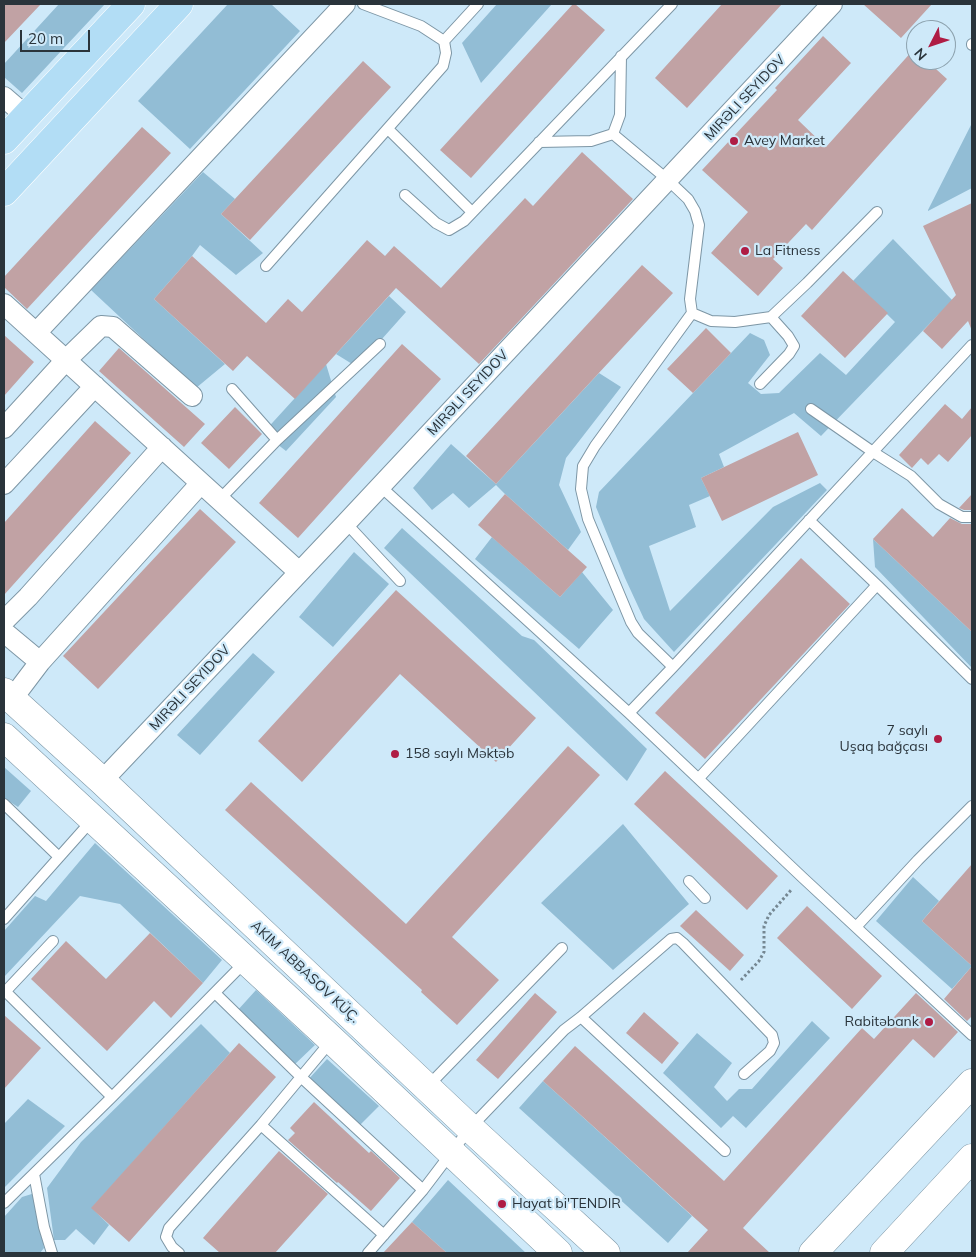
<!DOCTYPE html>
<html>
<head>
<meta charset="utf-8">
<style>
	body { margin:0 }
	#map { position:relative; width:976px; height:1257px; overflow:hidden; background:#cee9f9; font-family:Mulish,sans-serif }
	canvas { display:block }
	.frame { position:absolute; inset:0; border:5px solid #2a343b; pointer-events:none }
	.north { position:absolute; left:906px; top:20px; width:50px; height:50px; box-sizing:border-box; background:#cee9f9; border:1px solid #8ca1ad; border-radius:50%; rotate:229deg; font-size:14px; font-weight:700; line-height:20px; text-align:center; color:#2a343b }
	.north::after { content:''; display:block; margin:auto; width:18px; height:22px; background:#af1c44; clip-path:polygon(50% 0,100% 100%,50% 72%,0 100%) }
	.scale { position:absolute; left:20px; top:30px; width:70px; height:22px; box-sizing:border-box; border:2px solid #2a343b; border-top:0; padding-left:6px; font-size:15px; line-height:18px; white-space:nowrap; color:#2a343b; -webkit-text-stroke:4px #cee9f9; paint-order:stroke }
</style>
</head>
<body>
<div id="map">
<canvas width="976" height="1257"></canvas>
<div class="frame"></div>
<div class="north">N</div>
<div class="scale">20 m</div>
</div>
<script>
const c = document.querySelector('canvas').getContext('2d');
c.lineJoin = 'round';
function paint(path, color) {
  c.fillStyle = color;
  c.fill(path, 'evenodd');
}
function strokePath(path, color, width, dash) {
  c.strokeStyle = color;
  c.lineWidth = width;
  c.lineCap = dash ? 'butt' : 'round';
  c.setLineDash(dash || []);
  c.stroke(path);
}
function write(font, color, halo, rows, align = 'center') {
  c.font = font + ' Mulish,sans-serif';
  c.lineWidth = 4.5;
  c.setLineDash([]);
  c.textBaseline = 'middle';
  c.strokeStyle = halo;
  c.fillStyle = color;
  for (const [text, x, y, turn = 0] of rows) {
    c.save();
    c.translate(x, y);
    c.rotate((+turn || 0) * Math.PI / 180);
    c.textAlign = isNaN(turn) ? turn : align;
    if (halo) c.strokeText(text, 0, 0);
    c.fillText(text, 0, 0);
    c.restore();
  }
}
paint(new Path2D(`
	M59 4H105L22 93 4 77V64Z
	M228 4H271L300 31 190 149 138 101Z
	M497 4H552L481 83 462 43Z
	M972 123V188L928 211V210Z
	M203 172 235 199 221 214 263 253 236 275 200 245 192 256 154 299 225 364 196 388 91 290Z
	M893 239 955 303 938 315 821 436 794 413 719 454 724 467 701 478 710 496 689 505 696 527 649 546 670 611 773 507 820 483 827 490 674 652 644 619 625 578 596 507 599 492 750 333 764 340 770 355 748 383 761 394 779 393 820 353 846 375 895 322 853 281Z
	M389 296 406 312 357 367 336 354Z
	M326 364 336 397 286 451 263 433Z
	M599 373 621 387 566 458 559 485 581 532 568 550 505 494 496 485 469 508 453 493 432 510 413 488 451 444 496 484Z
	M402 528 522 636 534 640 647 749 627 781 384 548Z
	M492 537 560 597 582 572 613 610 579 649 475 559Z
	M873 539 972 632V668L875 567Z
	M354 552 389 584 333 647 299 617Z
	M253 653 275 672 200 755 177 735Z
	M4 767 31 791 18 807 4 798Z
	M623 824 689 904 613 970 541 903Z
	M95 843 222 960 203 983 120 904 80 896 4 977V931L35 896 46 901Z
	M913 877 939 901 922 921 972 966 952 989 876 921Z
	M256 990 315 1045 293 1066 237 1011Z
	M812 1021 830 1038 746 1128 733 1116 721 1128 663 1073 697 1033 732 1063 714 1087 727 1101 739 1089H752Z
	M201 1024 230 1053 92 1208 109 1225 94 1245 76 1229 65 1240H54L47 1188 81 1142Z
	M327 1059 379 1106 357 1128 306 1082Z
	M543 1081 692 1216 668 1243 519 1108Z
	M28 1099 65 1126 4 1188V1124Z
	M448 1180 526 1253H447L412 1222Z
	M35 1193 44 1248 40 1253H4V1217L22 1197Z`), '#92bdd5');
paint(new Path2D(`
	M4 4H41L4 43Z
	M573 4H575L605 30 471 178 440 150Z
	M722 4H782L687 108 655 78Z
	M863 4H932L901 38Z
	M823 36 851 63 798 120 826 147 914 49 916 51V60H926L947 79 812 230 806 224 773 259 783 268 758 296 711 253 748 212 702 170 777 90 775 88Z
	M363 61 391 87 250 240 221 214Z
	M142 127 171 153 27 309 4 287V277Z
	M582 152 633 199 479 364 396 288 295 399 247 356 233 371 154 299 192 256 266 323 288 299 302 312 367 240 385 256 394 246 441 288 525 198 533 206Z
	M972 203V331L968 321 942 349 923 331 956 295 923 226Z
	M642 265 673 293 496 484 466 456Z
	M843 271 888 313 845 358 801 316Z
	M706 328 731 353 693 393 667 369Z
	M4 335 34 362 4 396Z
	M402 344 441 379 298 538 259 503Z
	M119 348 205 424 184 447 99 371Z
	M945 404 962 419 972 407V435L948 462 939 454 928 465 921 458 912 468 899 455Z
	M235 407 262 434 229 469 201 443Z
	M95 421 131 453 4 595V523Z
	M798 432 818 475 722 521 701 478Z
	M505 494 587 567 560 597 478 525Z
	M972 494V510H964L959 508Z
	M902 508 933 537 950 518 962 524H972V632L873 539Z
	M200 509 236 542 98 689 63 656Z
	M801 558 850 604 705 759 655 713Z
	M396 590 536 718 496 762 400 674 302 782 258 741Z
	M568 746 600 775 452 937 499 980 457 1025 421 992 422 990 225 810 251 782 406 924Z
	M665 771 778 876 747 910 634 804Z
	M972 864V966L922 921Z
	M807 906 882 976 852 1009 777 938Z
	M696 910 744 955 730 971 680 926Z
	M150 933 203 983 171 1018 154 1001 107 1051 31 979 66 941 106 979Z
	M972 966V1016L967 1021 944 999Z
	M535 993 557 1012 498 1079 476 1060Z
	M916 993 958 1032 934 1058 913 1039 743 1228 770 1253H687L708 1230 543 1081 575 1046 724 1181 862 1028 874 1039Z
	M644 1012 679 1043 662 1064 626 1033Z
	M4 1015 41 1048 4 1089Z
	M239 1043 276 1077 129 1242 91 1208Z
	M314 1102 369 1153 371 1151 400 1178 371 1211 338 1182 337 1183 288 1140 295 1133 290 1128Z
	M279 1151 328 1194 275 1253H220L203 1238Z
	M412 1222 447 1253H383Z`), '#c1a2a4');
const service = new Path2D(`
	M363 4 421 26 444 41
	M972 45V44
	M388 129 472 212
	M613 134 668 180 688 199 695 211 699 225 690 299 692 313 711 321 735 322 771 317 807 283 877 212
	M539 142 591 141 613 134 620 115 621 56
	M405 195 436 223 449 230 464 221 672 4
	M266 266 443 66 446 53 444 41 478 4
	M760 384 789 354 794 346 788 336 771 317
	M232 389 277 440
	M811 409 873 452 911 476 939 504 962 517H972
	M380 486 629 713 802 877 972 1035
	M220 499 277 440 380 344
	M346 523 400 581
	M877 585 972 679
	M673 667 638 633 631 622 588 519 581 489 583 466 595 446 692 313
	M629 713 673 667 972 345
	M699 778 877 585 809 520
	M4 804 59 857
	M689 881 705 898
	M4 919 93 819
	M856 927 918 860 972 806
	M5 991 112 1097
	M4 993 53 941
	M215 993 301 1077 423 1190
	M581 1017 725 1151
	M428 1086 562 948
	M261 1125 384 1235
	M34 1174 44 1227 52 1253
	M4 1203 112 1097 245 962
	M179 1253 172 1247 166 1237 169 1228 261 1125 331 1041
	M368 1253 423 1190 470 1128 564 1030 581 1017 671 939 677 938 683 943 772 1035 774 1043 770 1051 744 1074`);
const minor = new Path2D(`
	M4 97 26 116
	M4 304 299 572
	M36 333 345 4
	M4 428 66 360 101 326 113 327 192 396
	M4 484 95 386
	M4 621 28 597 162 447
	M4 632 40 662
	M12 699 40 662 201 483
	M102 781 346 523 832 4`);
const secondary = new Path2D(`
	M4 692 102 781 470 1128 606 1253
	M4 737 332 1040 558 1253
	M813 1253 972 1083
	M884 1253 972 1158`);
const primary = new Path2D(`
	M4 140 131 4
	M4 192 179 4`);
strokePath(service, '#7d96a5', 12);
strokePath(minor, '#7d96a5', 22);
strokePath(secondary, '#7d96a5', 29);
strokePath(primary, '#fff', 29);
strokePath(new Path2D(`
	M741 980 759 961 764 952V926L769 915 792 889`), '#758792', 3, [2.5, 2.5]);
strokePath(service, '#fff', 10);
strokePath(minor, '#fff', 20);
strokePath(secondary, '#fff', 28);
strokePath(primary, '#b2ddf5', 28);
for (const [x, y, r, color] of [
	[734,141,5,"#af1c44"],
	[745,251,5,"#af1c44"],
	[938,739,5,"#af1c44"],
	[395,754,5,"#af1c44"],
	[929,1022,5,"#af1c44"],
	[502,1204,5,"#af1c44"]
]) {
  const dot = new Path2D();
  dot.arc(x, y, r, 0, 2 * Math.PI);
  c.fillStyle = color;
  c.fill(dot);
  strokePath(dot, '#cee9f9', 2);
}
write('14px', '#2a343b', '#cee9f9', [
	["MIRƏLI SEYIDOV",745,98,-47],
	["MIRƏLI SEYIDOV",468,393,-47],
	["MIRƏLI SEYIDOV",190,688,-47],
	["AKIM ABBASOV KÜÇ.",305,972,43]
]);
write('14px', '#2a343b', '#cee9f9', [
	["Avey Market",744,141],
	["La Fitness",755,251],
	["7 saylı",928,731,"right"],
	["Uşaq bağçası",928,747,"right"],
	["158 saylı Məktəb",405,754],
	["Rabitəbank",919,1022,"right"],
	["Hayat bi'TENDIR",512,1204]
], 'left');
</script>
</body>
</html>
